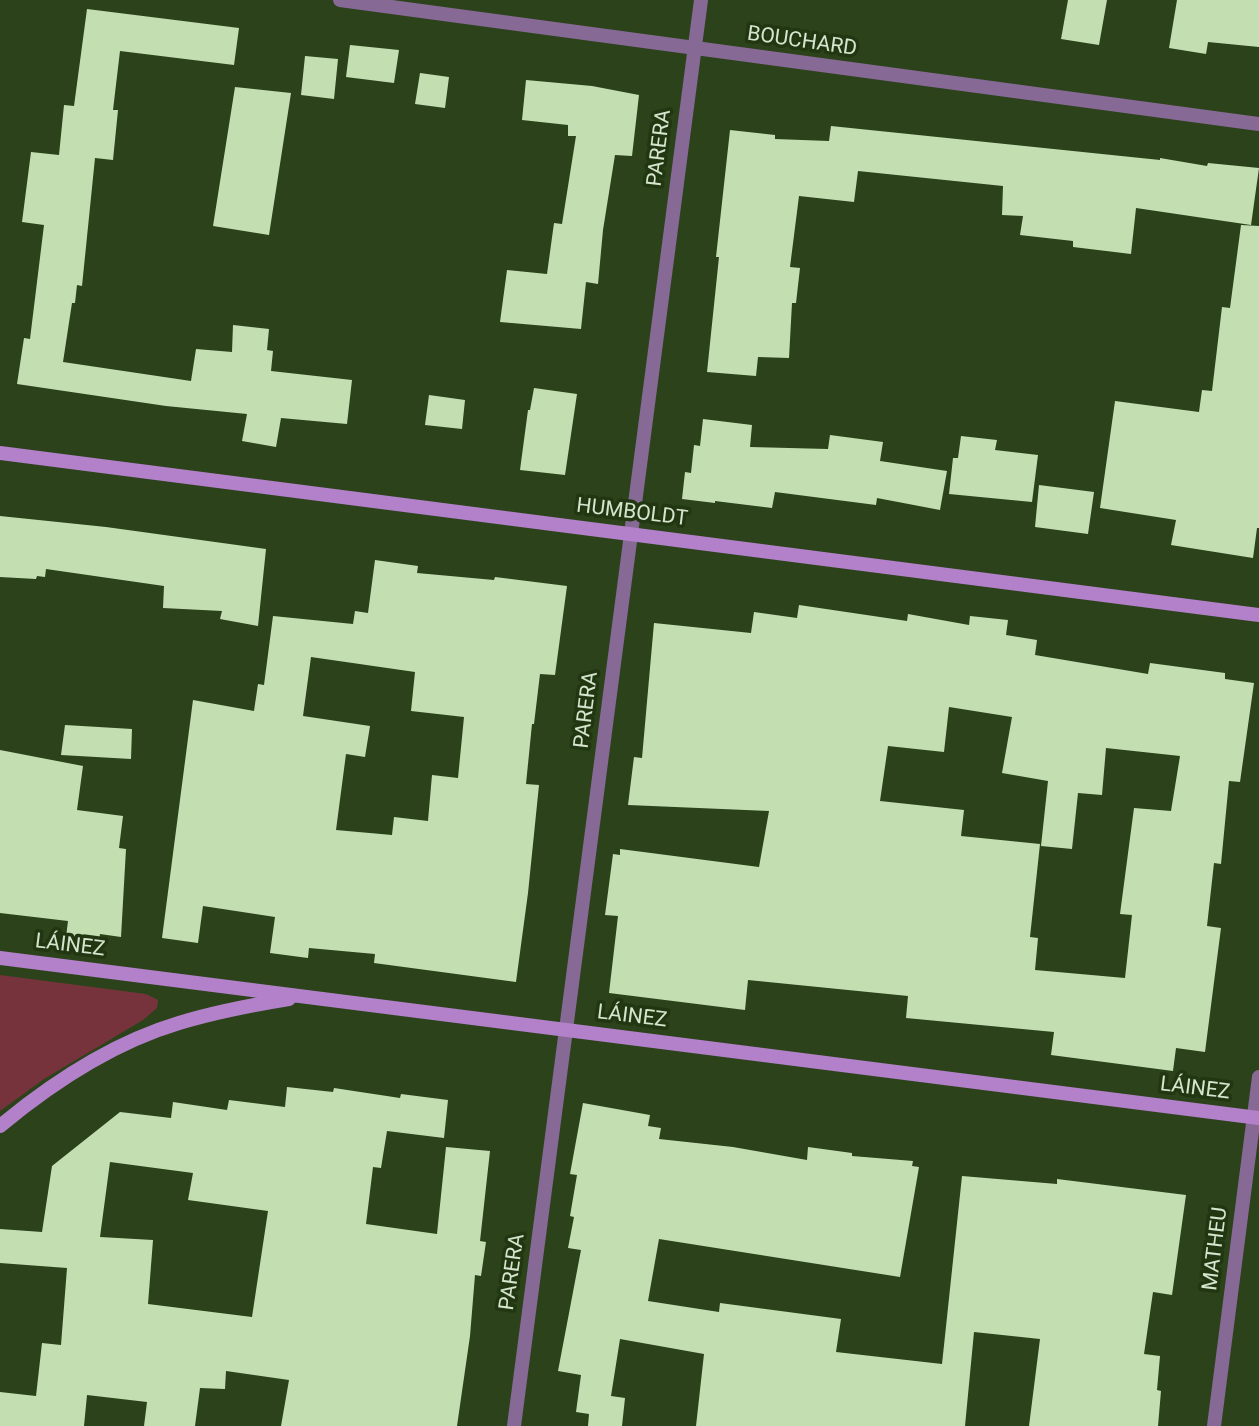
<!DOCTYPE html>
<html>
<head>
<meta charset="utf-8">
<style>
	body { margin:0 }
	canvas { display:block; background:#2b421b }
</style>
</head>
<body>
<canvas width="1259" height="1426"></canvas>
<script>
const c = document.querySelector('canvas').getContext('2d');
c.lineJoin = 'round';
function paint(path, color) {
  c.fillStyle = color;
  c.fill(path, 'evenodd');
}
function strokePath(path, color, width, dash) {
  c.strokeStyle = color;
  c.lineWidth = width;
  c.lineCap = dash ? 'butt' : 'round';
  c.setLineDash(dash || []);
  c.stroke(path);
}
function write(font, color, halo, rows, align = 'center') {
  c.font = font + ' Roboto,sans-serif';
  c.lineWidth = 7;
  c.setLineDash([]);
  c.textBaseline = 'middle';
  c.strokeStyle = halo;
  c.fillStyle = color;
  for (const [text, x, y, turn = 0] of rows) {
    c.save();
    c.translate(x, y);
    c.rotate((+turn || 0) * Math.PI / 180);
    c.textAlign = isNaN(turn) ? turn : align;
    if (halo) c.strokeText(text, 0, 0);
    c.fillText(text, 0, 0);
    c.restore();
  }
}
paint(new Path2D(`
	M0 975 146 994 158 1000 157 1008 143 1020 44 1079 0 1111Z`), '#77333c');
paint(new Path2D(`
	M1068 0H1107L1099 45 1061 39Z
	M1177 0H1259V47L1208 42 1206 54 1169 48Z
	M87 9 239 28 234 65 120 51 113 110H118L113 160 95 158 82 286 77 285 75 303H72L63 362 191 381 196 349 232 352 233 325 269 329 267 350 273 351 271 371 352 380 347 424 281 418 276 447 242 441 247 414 166 406 17 384 24 338 30 339 44 225 22 222 31 152 59 155 64 105 74 106Z
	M350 45 399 50 394 83 346 77Z
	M305 56 338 59 334 99 301 95Z
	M420 73 449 77 445 108 415 104Z
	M526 80 592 86 639 95 632 156 615 155 603 230 598 284 586 282 581 329 500 322 507 270 547 274 554 223 562 224 576 136H568V125L522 120Z
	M235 87 291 93 269 235 213 226Z
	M831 126 1160 160V158L1207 166 1208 163 1259 168 1251 225 1136 208 1131 254 1073 247V241L1020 235 1023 216 1002 215 1003 186 858 171 854 202 799 196 790 267 800 268 796 303H792L789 358 758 357 756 376 707 372 719 257H716L730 130 775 135V139L829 141Z
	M1241 225 1259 226V528H1257L1253 558 1171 545 1176 520 1100 508 1115 401 1199 412 1202 390 1212 391 1222 307 1230 308Z
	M534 388 577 394 565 475 520 470 528 410H530Z
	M429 395 465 400 462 429 425 425Z
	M703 419 752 425 750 447 828 449 830 435 883 442 880 461 947 471 940 510 877 498 876 505 775 492 772 508 715 501V503L682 499 685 472 691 473 694 445 700 446Z
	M961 436 997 440 995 450 1038 455 1032 502 949 494 953 458H958Z
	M1039 485 1094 492 1088 534 1035 527Z
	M0 516 106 527 266 549 258 626 220 619 222 611 163 608 164 586 46 569 45 577 37 576 36 579 0 577Z
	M375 560 418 566 417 573 494 580 495 577 567 586 555 675 540 674 534 724H532L526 784 539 785 528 893 516 982 374 963 375 954 309 948 308 958 270 953 275 917 203 906 198 943 162 938 193 700 254 711 258 684 264 685 273 616 353 624 355 611 368 613ZM311 657 415 672 411 711 464 717 458 778 432 775 428 821 394 817 392 835 336 830 346 754 365 757 370 726 303 716Z
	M799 605 907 621 908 614 969 625 970 616 1008 620 1006 635 1037 640 1035 655 1148 674 1150 663 1225 673V679L1254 683 1240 782 1229 781 1221 864 1214 863 1207 926 1221 928 1205 1052 1176 1048 1173 1071 1051 1055 1054 1032 906 1018 908 996 748 980 745 1010 609 993 618 916 605 915 613 854 620 855V849L759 867 769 811 628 805 634 757 642 758 654 623 751 633 754 612 797 618ZM949 707 1012 717 1002 773 1048 781 1041 846 1072 849 1078 793 1102 795 1106 748 1180 756 1171 811 1134 808 1120 914 1132 915 1125 978 1035 970 1038 938 1030 937 1040 844 961 836 964 810 880 801 888 746 944 752Z
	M65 725 132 729 131 759 61 755Z
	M0 750 83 766 77 810 123 816 119 848 126 849 121 937 100 934 99 942 66 937 68 921 0 913Z
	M287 1087 333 1092 334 1088 400 1098 401 1094 448 1100 444 1138 387 1131 381 1168 373 1167 366 1224 437 1234 446 1147 490 1151 480 1241 486 1242 481 1276 475 1275 470 1336 457 1426H281L289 1380 226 1371 225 1389 200 1388 195 1426H144L147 1402 87 1395 84 1426H0V1392L36 1396 42 1343 61 1345 67 1268 0 1263V1229L42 1232 52 1166 120 1112 171 1118 173 1102 227 1110 229 1100 285 1107ZM110 1162 193 1173 188 1200 268 1211 252 1317 148 1304 153 1240 100 1237Z
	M583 1103 650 1115 648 1126 661 1128 659 1139 733 1147 807 1160 808 1147 852 1153V1156L913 1161 912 1166 919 1167 900 1277 659 1239 648 1301 719 1312 720 1303 841 1319 836 1352 942 1364 962 1176 1057 1184V1179L1186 1195 1172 1295 1153 1292 1144 1354 1160 1356 1157 1390 1161 1391 1158 1426H1029L1040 1339 974 1332 965 1426H696L704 1354 620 1339 611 1396 625 1398 622 1426H588L589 1414 576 1412 581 1375 558 1371 581 1250 568 1248 574 1217 570 1216 577 1175 570 1174Z`), '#c3dfb2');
strokePath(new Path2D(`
	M340 0 1259 124
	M514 1426 701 0
	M1214 1426 1259 1077`), '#876996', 14);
strokePath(new Path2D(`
	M0 453 1259 615
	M0 958 1259 1118
	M0 1126C53 1082 112 1043 179 1023 215 1012 252 1005 289 999`), '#b281c9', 14);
write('21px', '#d6e5ce', '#213711', [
	["BOUCHARD",802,42,8],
	["PARERA",660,148,-83],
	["HUMBOLDT",632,513,7],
	["PARERA",587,710,-83],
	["LÁINEZ",70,946,7],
	["LÁINEZ",632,1017,7],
	["LÁINEZ",1195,1089,7],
	["MATHEU",1216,1249,-83],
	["PARERA",513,1272,-82]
]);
</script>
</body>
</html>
